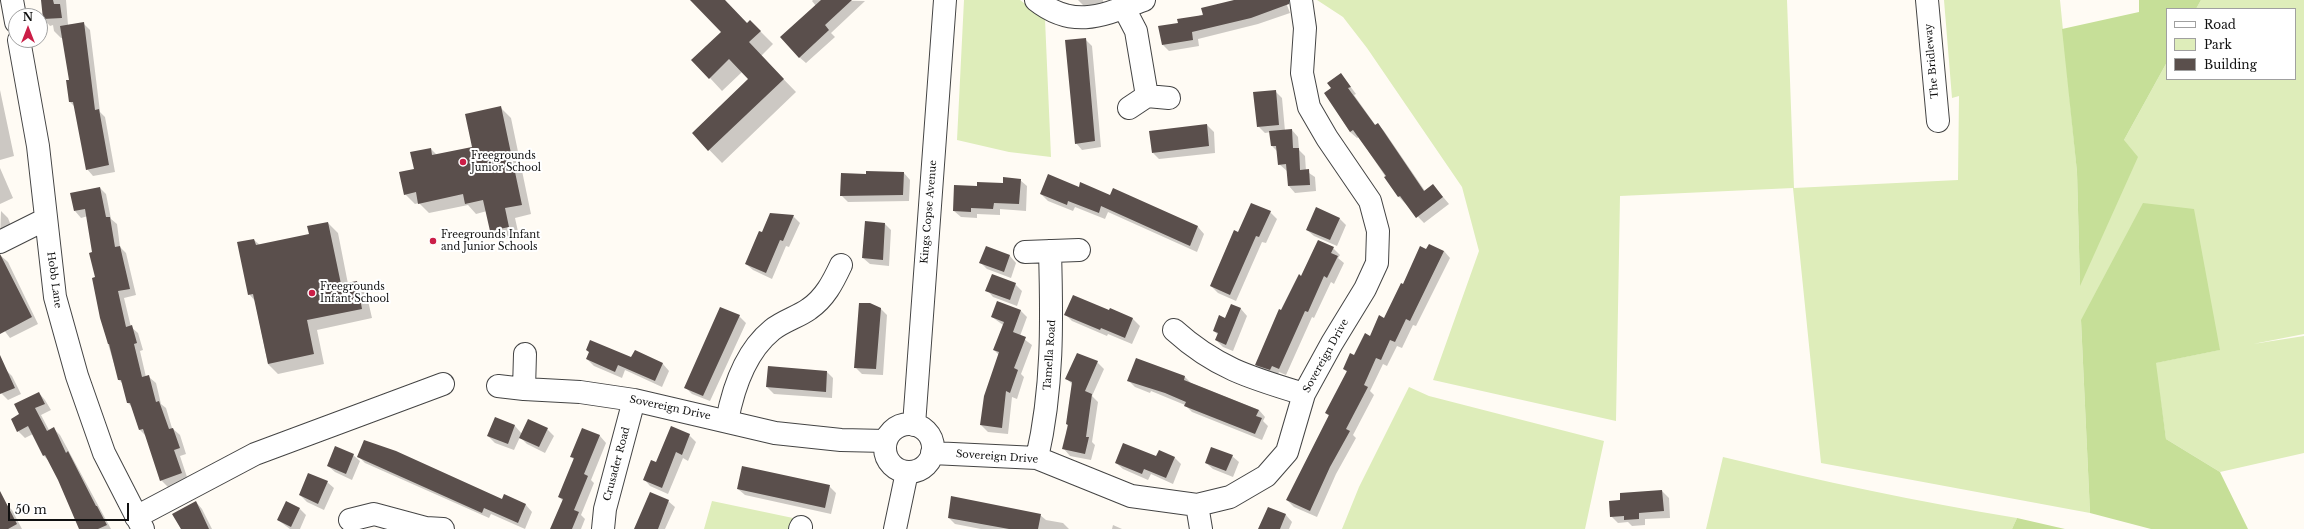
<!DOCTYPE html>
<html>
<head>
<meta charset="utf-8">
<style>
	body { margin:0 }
	#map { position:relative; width:2304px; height:529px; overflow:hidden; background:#fffbf4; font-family:"Libre Baskerville",serif }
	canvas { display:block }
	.legend { position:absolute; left:2166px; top:8px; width:130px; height:72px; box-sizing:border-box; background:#fff; border:1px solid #a0a0a0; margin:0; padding:5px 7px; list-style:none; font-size:12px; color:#111 }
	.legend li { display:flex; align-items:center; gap:8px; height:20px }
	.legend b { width:20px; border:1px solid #a0a0a0 }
	.north { position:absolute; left:8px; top:8px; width:40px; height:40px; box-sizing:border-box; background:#fff; border:1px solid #a0a0a0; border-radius:50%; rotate:0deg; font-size:11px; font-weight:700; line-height:16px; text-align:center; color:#111 }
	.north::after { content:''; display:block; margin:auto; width:14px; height:18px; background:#cb1e47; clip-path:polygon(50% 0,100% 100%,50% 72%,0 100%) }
	.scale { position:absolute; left:8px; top:503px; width:121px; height:18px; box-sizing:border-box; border:2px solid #111; border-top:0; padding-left:5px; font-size:12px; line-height:14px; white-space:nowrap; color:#111; -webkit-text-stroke:3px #fff; paint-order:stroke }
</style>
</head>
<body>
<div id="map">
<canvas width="2304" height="529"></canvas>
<ul class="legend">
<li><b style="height:5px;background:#fff"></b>Road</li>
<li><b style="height:11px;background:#deedba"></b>Park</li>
<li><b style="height:11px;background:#5a4f4c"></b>Building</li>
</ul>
<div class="north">N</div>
<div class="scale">50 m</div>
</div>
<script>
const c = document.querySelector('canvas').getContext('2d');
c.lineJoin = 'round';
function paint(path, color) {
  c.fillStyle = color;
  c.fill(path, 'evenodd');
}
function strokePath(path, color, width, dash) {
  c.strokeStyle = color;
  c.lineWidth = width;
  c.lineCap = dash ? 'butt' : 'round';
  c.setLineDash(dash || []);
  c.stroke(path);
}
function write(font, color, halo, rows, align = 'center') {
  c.font = font + ' "Libre Baskerville",serif';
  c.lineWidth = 4;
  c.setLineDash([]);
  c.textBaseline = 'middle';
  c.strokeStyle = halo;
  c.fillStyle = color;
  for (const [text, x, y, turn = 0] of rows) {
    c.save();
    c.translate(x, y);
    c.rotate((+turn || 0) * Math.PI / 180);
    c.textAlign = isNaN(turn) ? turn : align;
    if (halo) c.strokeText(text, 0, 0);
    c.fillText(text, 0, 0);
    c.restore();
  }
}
paint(new Path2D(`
	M964 0H1020L1045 19 1051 157 1009 152 957 140Z
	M1317 0H1787L1794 188 1958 180 1959 96 1952 98 1944 0H2060L2077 172 2080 285 2124 140 2167 62V79H2295V9H2196L2201 0H2304V334L2253 344 2304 336V453L2220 472 2166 439 2155 363 2219 350 2081 320 2090 513 1821 463 1793 188 1620 196 1616 421 1433 380 1479 251 1462 187 1367 48 1343 17Z
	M1409 387 1429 396 1604 441 1585 529H1342L1359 487Z
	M1723 457C1821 481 1918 502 2017 518L2012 529H1706Z
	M712 501 793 518 791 529H704Z`), '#deedba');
paint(new Path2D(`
	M2139 0H2201L2196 9H2167V62L2124 140 2138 157 2080 286 2077 172 2062 29 2139 12Z
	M2143 203 2194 209 2220 350 2156 363 2166 439 2220 472 2248 529H2151L2090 513 2081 320Z
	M2017 518 2065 529H2012Z`), '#c6df98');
paint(new Path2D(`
	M46 0H66L68 25 83 23 90 30 100 112 105 117 115 172 93 176 87 169 75 107 70 102V81L63 38H61L54 31 53 25 50 26 44 19Z
	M691 0H724L747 24 750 21 773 44 761 56 796 92 722 163 693 133 749 79 742 72 722 91 710 78 722 32Z
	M813 0 865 1 831 33 835 37 806 63 799 57 816 6 812 1Z
	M1078 0H1103L1104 6 1085 7Z
	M1238 0H1285L1290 13 1258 24 1198 39 1199 46 1169 51 1163 45 1179 24Z
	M1085 39 1092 46 1101 147 1082 150 1076 143Z
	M1341 74 1356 94 1354 95 1376 126 1378 124 1384 131 1425 191 1433 185 1449 204 1424 223 1399 197 1359 137 1357 138 1350 132 1325 93 1332 88Z
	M0 90 14 156 0 160Z
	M1275 91 1282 98 1285 131 1292 130 1298 137 1299 150 1305 156 1306 171 1315 177 1316 191 1295 193 1289 186 1287 171 1279 164 1278 152 1272 146 1271 132 1265 133 1258 126Z
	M501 108 511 118 531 214 515 218 519 236 501 240 491 230 487 211 476 214 468 205 429 213 419 203 415 204 405 194 415 169 431 149 437 155 473 148Z
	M1207 125 1214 132 1215 153 1159 159 1153 153Z
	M0 168 13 198 0 204Z
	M904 173 910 180 909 201 848 202 841 195 867 175Z
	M1020 180 1027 186 1026 211 1000 209V215L977 214V218L961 217 954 211 1004 184Z
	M100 188 106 194 111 219 117 224 120 247 126 253 136 295 124 298 131 327 138 333 143 350 140 351 146 377H149L156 383 161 404 166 408 172 428 180 435 186 454 180 456 188 480 168 487 161 480 147 437 140 430 132 407 128 403 123 384 119 380 108 344 88 216 81 218 75 211Z
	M1079 188 1111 196 1113 189 1198 227 1204 234 1197 252 1108 212 1105 219 1075 207 1073 211 1048 201 1041 194Z
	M1 211 8 218 13 231 0 238Z
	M1270 212 1277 219 1266 243 1262 242 1236 301 1218 293 1211 286 1239 233Z
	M793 216 800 223 789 247 786 246 772 279 753 270 746 264 762 234Z
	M1339 218 1346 225 1337 246 1314 236 1307 230Z
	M328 223 338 233 348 284 356 282 366 292 372 318 317 330 324 364 278 374 268 364 255 301 249 294 254 240 260 245 310 235Z
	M885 224 891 230 889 266 870 264 863 258Z
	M1333 248 1340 255 1338 258 1344 263 1334 284 1331 282 1314 318 1312 317 1286 375 1279 372 1277 376 1262 371 1256 365 1282 312 1302 277Z
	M1427 250 1444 251 1450 258 1416 326 1413 325 1402 348 1397 346 1387 366 1383 364 1370 391 1374 395 1353 435 1356 438 1336 474 1317 517 1294 507 1287 500 1329 416 1326 413 1347 372 1344 369 1384 319 1403 285Z
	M0 255 8 262 38 324 10 338 0 325Z
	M1010 256 1016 263 1011 278 987 269 981 263Z
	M1015 284 1022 291 1017 306 993 297 987 290Z
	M1231 305 1241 309 1247 316 1233 351 1223 347 1216 340 1218 335 1214 331 1225 319Z
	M880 308 887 315 883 375 862 374 855 367Z
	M1110 309 1133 319 1140 326 1132 344 1108 334 1107 336 1072 321 1065 314 1109 312Z
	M1021 311 1027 317 1020 336 1032 345 1021 374 1024 377 1017 399 1012 397 1008 434 988 432 981 425 999 355 994 350 1003 325 992 317Z
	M739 316 746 323 710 401 692 394 685 387Z
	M635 352 663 364 669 371 662 387 625 370 622 378 594 366 587 359 632 358Z
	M1097 362 1104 369 1092 396 1098 402 1092 442 1095 445 1091 460 1070 456 1064 449 1073 385 1067 379Z
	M0 364 12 376 21 394 8 400 0 392Z
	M827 372 833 378 832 398 774 394 767 387Z
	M1185 377 1191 383 1259 410 1265 417 1263 421 1268 426 1262 440 1192 412 1185 405 1151 391 1150 393 1135 387 1128 380Z
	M39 393 45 400 51 410 41 415 49 430 53 428 60 435 111 529H80L77 516 50 462 44 456 33 434 25 438 18 431 21 415Z
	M495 419 515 426 522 434 547 429 554 436 545 453 527 444 520 437 514 450 495 443 488 436Z
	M583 429 600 436 606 443 591 480 594 483 581 515 585 519 581 529H551L563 501 559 497 574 460 571 456Z
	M689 435 696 442 688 461 683 458 668 494 650 486 644 479 657 463Z
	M353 455 360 461 352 480 335 472 328 466Z
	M358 456 502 500 504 496 526 505 532 512 525 529 491 514 489 518 365 463Z
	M1232 456 1239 462 1233 477 1213 469 1206 463Z
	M1174 457 1181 464 1173 484 1151 474 1148 480 1123 469 1116 463Z
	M327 482 334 488 324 510 307 502 300 495Z
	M829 486 836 493 831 514 745 495 738 489Z
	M1662 491 1669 498 1670 518 1645 519V525L1632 526 1628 522 1618 523 1611 516 1621 501Z
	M668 501 675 507 665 529H636Z
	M196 502 202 509 212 529H181L174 515Z
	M6 504 12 510 22 529H0V507Z
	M1268 508 1286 515 1292 522 1289 529H1259Z
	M300 509 306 515 300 529H290L278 520Z
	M1040 515 1046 520 1063 523 1069 529H981L955 524 949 518Z
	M1113 525 1122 529H1112Z`), '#0003');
paint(new Path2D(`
	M41 0H53L54 4H60L62 18 43 19Z
	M690 0H725L747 23 750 20 761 31 749 42 784 79 708 151 692 133 748 79 729 59 709 79 691 60 721 32Z
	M821 0H852L825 25 829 30 799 58 780 37Z
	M1234 0H1289V4L1251 18 1192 32 1193 40 1162 45 1158 26 1178 23 1177 19 1203 15 1201 8Z
	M84 22 95 110 99 109 109 165 86 170 73 102H69L66 80H69L60 26Z
	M1086 38 1095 141 1075 144 1065 40Z
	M1341 73 1351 87 1348 88 1375 125 1378 123 1424 191 1433 184 1443 197 1416 218 1400 196 1398 197 1384 177 1386 176 1353 130 1350 132 1324 93 1331 88 1327 83Z
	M1276 90 1279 125 1257 127 1253 92Z
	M501 106 522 205 505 208 509 227 490 231 483 200 465 204 463 194 418 204 416 192 404 195 399 172 414 169 410 152 431 148 432 155 472 147 465 114Z
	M1207 124 1209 146 1152 153 1149 131Z
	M1292 129 1293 148H1299L1300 170 1309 169 1310 185 1288 186 1286 164 1278 165 1276 146H1271L1269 131Z
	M866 171 904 172 903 195 840 196 841 173 866 174Z
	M1048 174 1079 187 1080 182 1110 195 1113 188 1198 226 1190 246 1101 206 1099 213 1068 201 1067 205 1040 194Z
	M1003 177 1021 179 1019 204 994 203 993 209 971 208V212L953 211 954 185 977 186V182L1003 183Z
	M100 187 106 217H110L115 247 120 246 130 289 118 291 126 327 132 325 137 343 134 344 142 377 149 375 156 402 159 401 169 429 173 428 180 448 174 450 182 473 160 481 143 429 139 430 130 403H127L121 380H118L109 344H108L100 318 92 278 95 277 89 253 92 252 85 209 74 211 70 193Z
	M1251 203 1271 211 1259 237 1256 236 1230 295 1210 286 1234 230 1238 232Z
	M1316 207 1340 218 1330 240 1306 230Z
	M770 213 794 215 783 241 780 240 766 273 745 264 759 231 762 232Z
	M865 221 885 223 883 260 862 258Z
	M328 222 341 284 357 281 362 309 307 320 314 354 268 364 253 294 248 295 237 242 254 239 256 245 309 234 307 226Z
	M1318 240 1334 247 1331 253 1338 256 1327 278 1324 276 1308 312 1305 311 1279 369 1272 366 1270 370 1255 365 1279 309 1281 310 1299 274 1301 276Z
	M1429 244 1444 251 1410 321 1406 319 1395 342 1390 340 1381 360 1376 358 1364 385 1368 387 1346 429 1350 431 1330 467 1310 511 1286 500 1329 415 1325 413 1347 371 1343 369 1350 353 1354 355 1365 333 1370 336 1379 315 1384 318 1401 283 1403 284 1420 246 1426 249Z
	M986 246 1010 255 1004 272 979 263Z
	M0 254 32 317 0 334Z
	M992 274 1016 283 1010 300 985 291Z
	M1073 295 1109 310 1110 308 1133 318 1125 338 1101 328 1100 330 1064 315Z
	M997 301 1021 310 1013 332 1026 337 1014 368 1018 370 1010 393 1006 391 1002 428 980 425 984 396 999 352 993 350 1004 322 991 317Z
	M859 303H870L881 308 876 369 854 368Z
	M1231 304 1241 308 1226 345 1215 340 1218 333 1213 331 1219 315 1225 318Z
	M720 307 740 315 703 396 684 388Z
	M590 340 631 357 635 350 663 363 655 381 618 365 615 372 586 359 589 352 586 350Z
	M1077 353 1098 361 1085 391 1092 394 1086 437H1089L1085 454 1062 449 1068 425 1066 424 1072 382 1065 379Z
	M0 355 15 388 0 394Z
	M1136 358 1185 376 1184 380 1259 410 1256 416 1262 418 1255 434 1184 406 1186 402 1165 393 1127 381Z
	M768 366 827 371 826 392 766 387Z
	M39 392 45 404 35 408 47 431 54 427 66 453 68 451 96 506H97L107 525 98 529H79L58 480 45 455 43 456 28 426 17 432 11 419 19 414 14 404Z
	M495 417 515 425 508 444 487 436Z
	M528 419 548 428 539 447 519 438Z
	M671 426 690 434 682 455 676 452 662 488 643 480 651 460 656 462Z
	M582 428 600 435 584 474 588 476 574 510 579 512 572 529H550L563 499 558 497 574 458 570 457Z
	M364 440 396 451 502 499 504 494 526 504 518 523 484 508 482 513 357 457Z
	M1123 443 1156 456 1159 450 1175 457 1166 478 1144 469 1142 474 1115 463Z
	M335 446 354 454 346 474 327 466Z
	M1211 447 1233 455 1226 471 1205 463Z
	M742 466 830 485 825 508 737 489Z
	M308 473 328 481 318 504 299 495Z
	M1662 490 1664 511 1639 513V519L1624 520V516L1610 517 1609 501 1620 500V493Z
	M0 491 17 524 8 529H0Z
	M650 492 669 500 658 529H634Z
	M951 496 1041 514 1038 529H1009L948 518Z
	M196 501 209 529H181L172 514Z
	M286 501 300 508 291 527 277 520Z
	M1268 507 1286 514 1280 529H1258Z`), '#5a4f4c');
const minor = new Path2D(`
	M12 0 16 22
	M1036 0C1074 30 1104 15 1144 0
	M1927 0 1938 121
	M1124 8 1136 31 1147 96
	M19 40 38 146 55 297 77 376 104 453 143 529
	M1129 108 1147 96 1169 98
	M0 242 46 219
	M1025 252 1079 250
	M1174 330C1216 368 1251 378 1304 394
	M525 354 524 389 580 392 634 400 775 433 841 440 886 441
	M498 386 524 389
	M727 421C733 389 745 352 772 330 783 321 798 317 809 309 825 298 833 282 841 265
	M885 448a24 24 0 1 1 48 0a24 24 0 1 1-48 0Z
	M914 425 945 0
	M932 453 1037 458 1131 496 1197 505 1230 497 1266 476 1287 452 1304 394 1332 343 1365 289 1377 263 1378 231 1370 201 1327 138 1309 107 1302 73 1305 28 1301 0
	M1037 458C1053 389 1052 321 1050 251
	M1197 505 1201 529
	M136 517 255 454 443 384
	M350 520 374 514 426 528 443 529
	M603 529 605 509 634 400
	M800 529 801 527
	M895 529 907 472`);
strokePath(minor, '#444', 24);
strokePath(minor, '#fff', 22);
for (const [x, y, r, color] of [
	[463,162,4,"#cb1e47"],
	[433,241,4,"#cb1e47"],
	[312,293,4,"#cb1e47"]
]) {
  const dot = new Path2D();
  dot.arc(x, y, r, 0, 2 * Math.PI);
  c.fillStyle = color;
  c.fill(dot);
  strokePath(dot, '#fff', 1.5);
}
write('10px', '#111', '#fff', [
	["The Bridleway",1932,61,-95],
	["Kings Copse Avenue",929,212,-85],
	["Hobb Lane",54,280,82],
	["Tamella Road",1050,355,-86],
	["Sovereign Drive",1326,356,-61],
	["Sovereign Drive",670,408,12],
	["Sovereign Drive",997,457,4],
	["Crusader Road",617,464,-75]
]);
write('10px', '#111', '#fff', [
	["Freegrounds",471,156],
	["Junior School",471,168],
	["Freegrounds Infant",441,235],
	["and Junior Schools",441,247],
	["Freegrounds",320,287],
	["Infant School",320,299]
], 'left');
</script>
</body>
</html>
